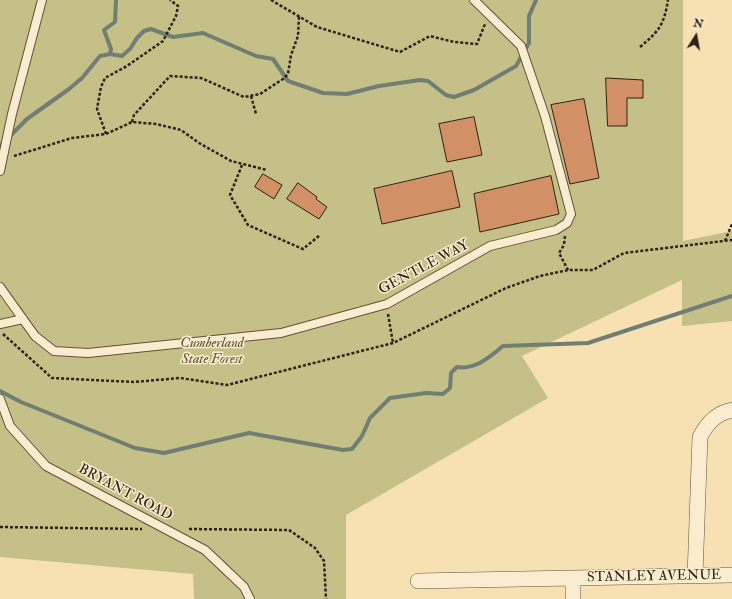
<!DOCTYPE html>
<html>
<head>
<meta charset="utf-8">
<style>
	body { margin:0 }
	#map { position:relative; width:732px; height:599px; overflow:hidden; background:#f7e1b3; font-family:"IM FELL Double Pica",serif }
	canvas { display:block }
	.north { position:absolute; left:676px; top:16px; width:40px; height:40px; -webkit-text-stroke:3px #faecce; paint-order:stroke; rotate:11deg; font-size:11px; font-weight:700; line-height:16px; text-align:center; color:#2c2215 }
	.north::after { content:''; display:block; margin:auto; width:14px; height:18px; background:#2c2215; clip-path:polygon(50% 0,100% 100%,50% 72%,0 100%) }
</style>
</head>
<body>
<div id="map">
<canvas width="732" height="599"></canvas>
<div class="north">N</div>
</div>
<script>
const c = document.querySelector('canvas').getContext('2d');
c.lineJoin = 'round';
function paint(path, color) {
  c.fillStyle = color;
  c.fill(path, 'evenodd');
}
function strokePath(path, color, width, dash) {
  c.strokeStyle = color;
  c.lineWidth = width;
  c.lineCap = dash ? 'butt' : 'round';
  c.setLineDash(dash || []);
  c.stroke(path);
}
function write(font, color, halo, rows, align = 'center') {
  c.font = font + ' "IM FELL Double Pica",serif';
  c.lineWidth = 3;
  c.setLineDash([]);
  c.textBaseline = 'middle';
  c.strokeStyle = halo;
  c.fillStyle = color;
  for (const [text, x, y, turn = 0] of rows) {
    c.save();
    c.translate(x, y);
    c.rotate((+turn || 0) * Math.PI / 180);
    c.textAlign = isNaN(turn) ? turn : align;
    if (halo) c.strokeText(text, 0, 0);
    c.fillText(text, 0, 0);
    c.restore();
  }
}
paint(new Path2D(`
	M0 0H683V241L732 231V321L682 326V280L522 356 548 398 346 515V599H194L193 574 0 557ZM607 78 643 80V98H627V126H608ZM584 99 599 178 570 183 551 105ZM439 124 481 155 447 162ZM452 171 460 207 382 224 374 189ZM551 177 559 214 480 232 474 194Z`), '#c5c087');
strokePath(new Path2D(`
	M110 54 122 56 130 49 137 38 144 31 151 29 173 37 203 33 256 56 273 59 288 81 323 93 347 94 379 86 420 80 428 81 446 95 454 97 474 90 516 66 529 43V16L536 0
	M0 146 27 119 69 89 82 78 100 56 110 54 111 49 104 30 115 22 116 0
	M0 391 21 402 135 448 164 453 249 433 343 450 352 449 362 436 370 418 390 398 426 393 443 394 450 388 451 373 457 367C475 370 490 357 503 346L588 343 732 296`), '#707e74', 4);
const building = new Path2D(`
	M606 78 643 80V98H627V126H608Z
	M584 99 599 178 570 184 551 105Z
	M474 117 482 155 447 162 439 124Z
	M452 171 460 207 382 224 374 189Z
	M263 174 282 185 274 199 255 187Z
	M551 176 559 214 480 232 474 194Z
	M298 183 317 197 316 199 327 207 319 219 287 199Z`);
paint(building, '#d29066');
strokePath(building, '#2c2215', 1);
const lane = new Path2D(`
	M0 171 12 114 42 0
	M0 287 35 336 54 351 88 353 281 333 387 304 490 246 556 230 567 223 571 214 545 116 521 46 474 0
	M0 324 23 319
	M0 399 10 426 46 466 205 550 244 587 250 599`);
const street = new Path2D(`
	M695 576 700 437C707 423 716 413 732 410
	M418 581 573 578
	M573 599V578L732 575`);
strokePath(lane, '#5f523c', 10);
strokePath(street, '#5f523c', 16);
strokePath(new Path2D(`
	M271 0 317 27 400 52 430 36 454 42 477 44 485 24
	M640 47C659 31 664 25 668 0
	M251 96 256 114
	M132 122 134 115 170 76 201 78 244 97 260 94 283 79 288 74 291 55 298 36 299 16
	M106 134 97 109 101 87 105 78 127 66 163 41 176 16 178 6 170 0
	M14 156 72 138 106 134 132 122 156 124 181 130 199 143 231 161 267 170
	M242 165 230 195 248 225 303 249 320 235
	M565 236 564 245 559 253 568 270
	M725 241 732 224
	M388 314 393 343
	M3 334 52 378 134 382 180 378 227 385 393 343 506 288 540 276 568 270H593L624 253 732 240
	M0 527 142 529
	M189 529 289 530 315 548 324 561 326 599`), '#2c2215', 2.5, [3, 2]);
strokePath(lane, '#faecce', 8);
strokePath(street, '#faecce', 15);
write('14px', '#2c2215', '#faecce', [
	["GENTLE WAY",424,268,-28],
	["BRYANT ROAD",125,493,28],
	["STANLEY AVENUE",654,577,-1]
]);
write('italic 14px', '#5a5137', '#faecce', [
	["Cumberland",212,344],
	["State Forest",212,360]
]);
</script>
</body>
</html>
